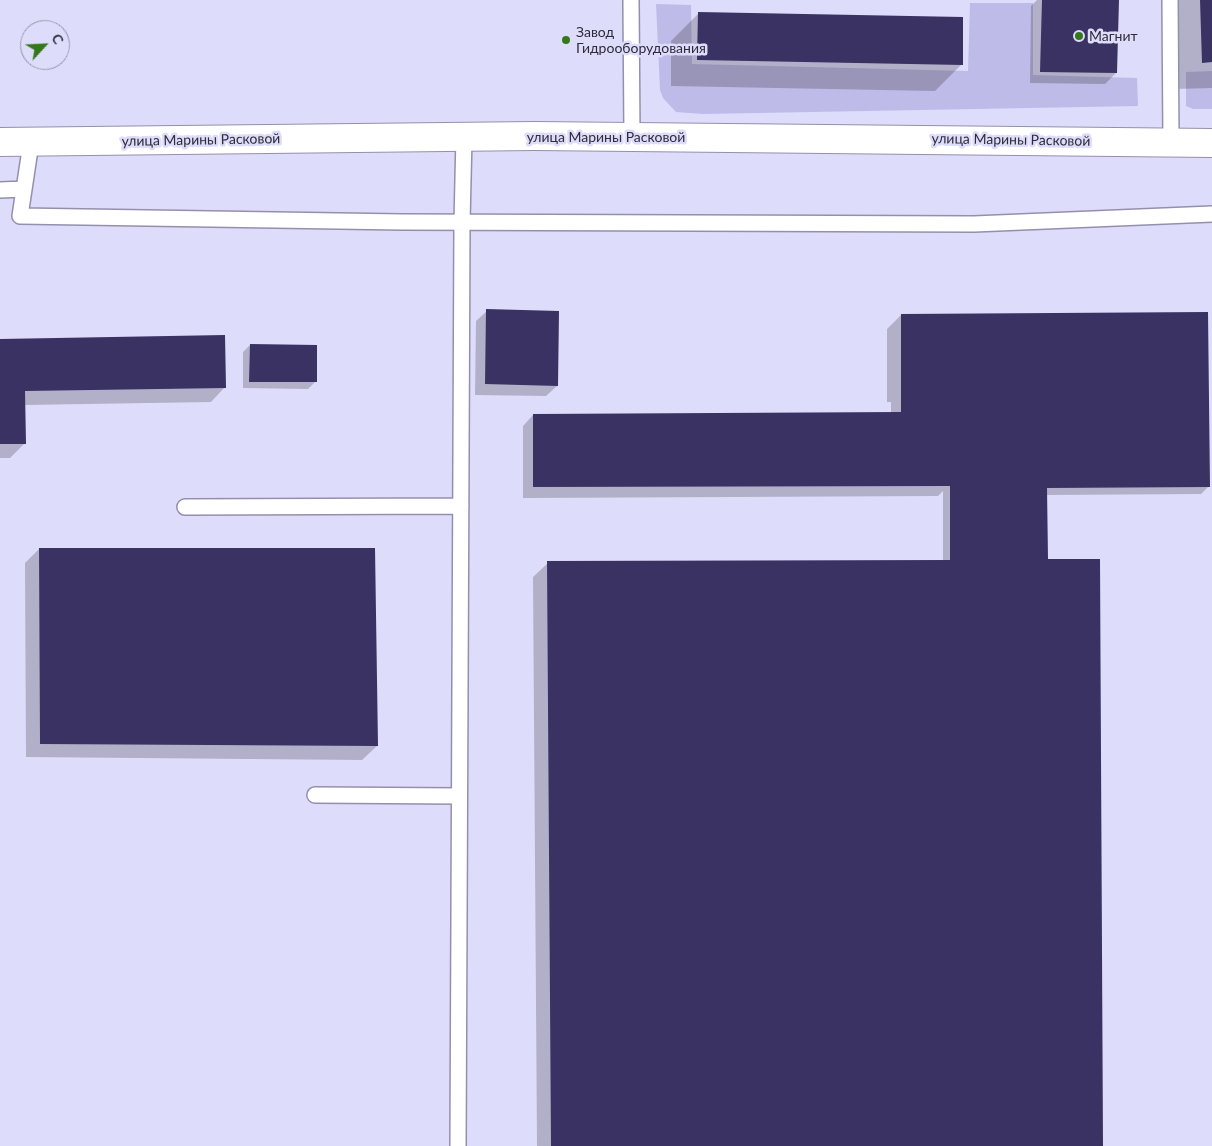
<!DOCTYPE html>
<html>
<head>
<meta charset="utf-8">
<style>
	body { margin:0 }
	#map { position:relative; width:1212px; height:1146px; overflow:hidden; background:#dedcfb; font-family:Lato,sans-serif }
	canvas { display:block }
	.north { position:absolute; left:20px; top:20px; width:50px; height:50px; box-sizing:border-box; background:#dedcfb; border:1px solid #9796ad; border-radius:50%; rotate:65deg; font-size:14px; font-weight:700; line-height:20px; text-align:center; color:#2d2c37 }
	.north::after { content:''; display:block; margin:auto; width:18px; height:22px; background:#34781a; clip-path:polygon(50% 0,100% 100%,50% 72%,0 100%) }
</style>
</head>
<body>
<div id="map">
<canvas width="1212" height="1146"></canvas>
<div class="north">С</div>
</div>
<script>
const c = document.querySelector('canvas').getContext('2d');
c.lineJoin = 'round';
function paint(path, color) {
  c.fillStyle = color;
  c.fill(path, 'evenodd');
}
function strokePath(path, color, width, dash) {
  c.strokeStyle = color;
  c.lineWidth = width;
  c.lineCap = dash ? 'butt' : 'round';
  c.setLineDash(dash || []);
  c.stroke(path);
}
function write(font, color, halo, rows, align = 'center') {
  c.font = font + ' Lato,sans-serif';
  c.lineWidth = 5;
  c.setLineDash([]);
  c.textBaseline = 'middle';
  c.strokeStyle = halo;
  c.fillStyle = color;
  for (const [text, x, y, turn = 0] of rows) {
    c.save();
    c.translate(x, y);
    c.rotate((+turn || 0) * Math.PI / 180);
    c.textAlign = isNaN(turn) ? turn : align;
    if (halo) c.strokeText(text, 0, 0);
    c.fillText(text, 0, 0);
    c.restore();
  }
}
paint(new Path2D(`
	M970 3H1033V75L1137 78 1138 106 703 114 676 112 663 98 660 90 656 4 691 5 692 64 968 71Z
	M1212 71V109H1193L1186 106V72Z`), '#bebbe8');
paint(new Path2D(`
	M1037 0H1117L1116 73 1105 84 1030 83 1031 6Z
	M1173 0H1212V88L1175 89Z
	M698 14 962 64 935 91 671 86V41Z
	M487 311 557 386 546 396 475 395 476 321Z
	M901 315 1208 487 1201 494 1046 495 1047 559 1102 1146H537L533 577 548 563 943 561V491L938 496 523 498V426L533 415 891 414V402H887V329Z
	M0 340 225 387 211 402 24 405 25 443 10 458H0Z
	M250 345 315 382 308 389 243 388V352Z
	M39 549 377 746 362 760 26 757 25 563Z`), '#0003');
paint(new Path2D(`
	M1042 0H1119L1117 73 1040 72Z
	M1200 0H1212V62L1202 63Z
	M698 12 963 17V65L697 60Z
	M486 309 559 311 558 386 485 384Z
	M1208 312 1210 487 1047 488 1048 559H1100L1103 1146H551L547 561 950 560V486L533 487V414L901 412V314Z
	M225 335 226 388 25 391 26 444H0V339Z
	M250 344 317 345V382H249Z
	M39 548H375L378 746 40 744Z`), '#393263');
const lane = new Path2D(`
	M631 0 632 137
	M1170 0 1171 142
	M31 143 20 216 402 222 974 224 1212 214
	M0 190 24 189
	M185 507 461 506
	M315 795 459 796
	M458 1146 462 222 464 137`);
const street = new Path2D(`
	M0 142 535 136 1212 143`);
strokePath(lane, '#9390ad', 18);
strokePath(street, '#9390ad', 30);
strokePath(lane, '#fff', 15);
strokePath(street, '#fff', 28);
for (const [x, y, r, color] of [
	[1079,36,5,"#34781a"],
	[566,40,5,"#34781a"]
]) {
  const dot = new Path2D();
  dot.arc(x, y, r, 0, 2 * Math.PI);
  c.fillStyle = color;
  c.fill(dot);
  strokePath(dot, '#dedcfb', 2);
}
write('14px', '#2d2c37', '#dedcfb', [
	["Завод",576,32],
	["Гидрооборудования",576,48],
	["Магнит",1089,36]
], 'left');
write('14px', '#2d2c37', '#dedcfb', [
	["улица Марины Расковой",606,137],
	["улица Марины Расковой",201,140,-1],
	["улица Марины Расковой",1011,140,1]
]);
</script>
</body>
</html>
